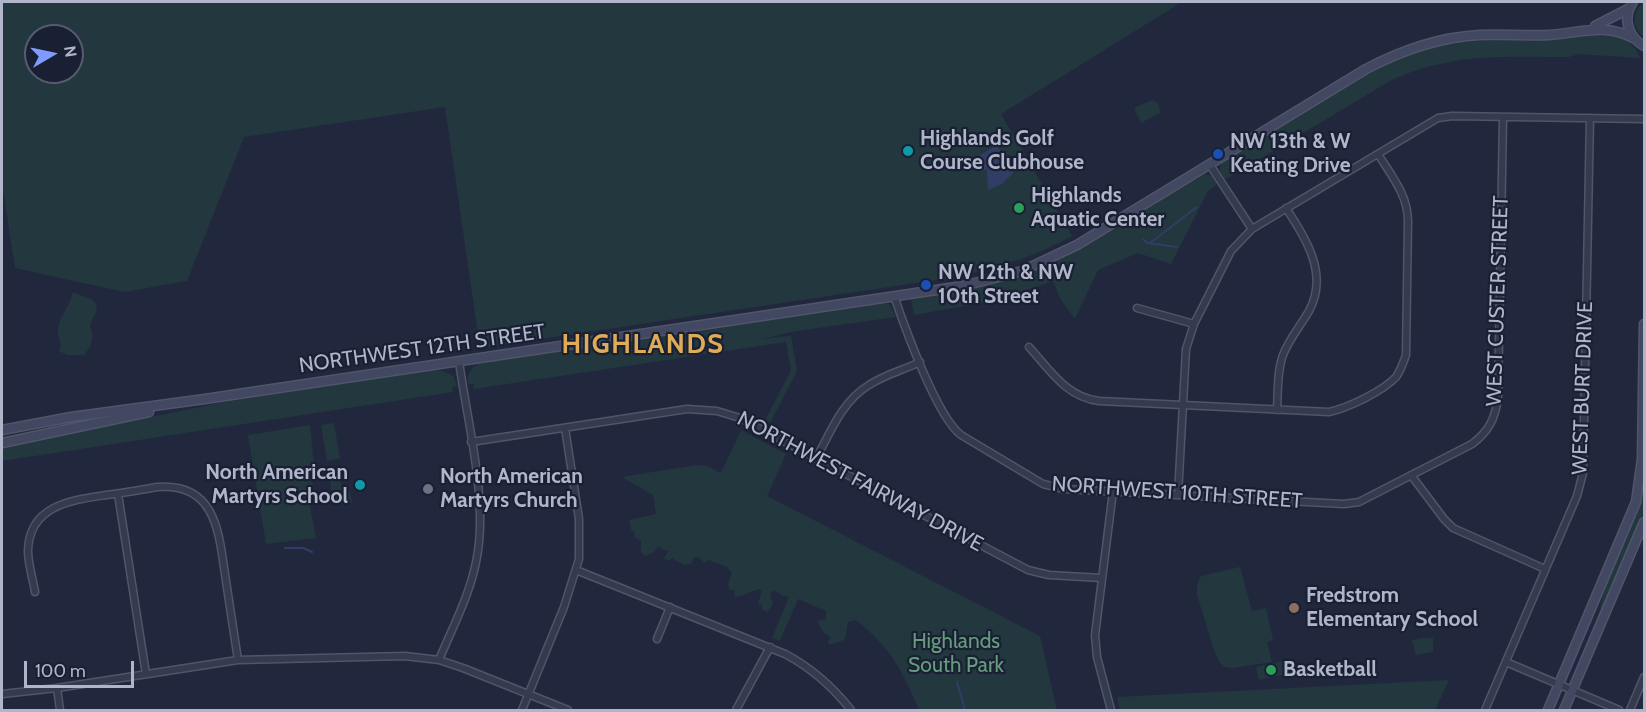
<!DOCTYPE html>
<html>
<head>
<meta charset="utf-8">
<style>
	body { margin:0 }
	#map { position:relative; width:1646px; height:712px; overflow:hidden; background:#21283e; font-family:Cabin,sans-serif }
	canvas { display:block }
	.frame { position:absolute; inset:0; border:3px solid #b0b5ca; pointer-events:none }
	.north { position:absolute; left:24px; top:24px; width:60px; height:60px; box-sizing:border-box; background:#1a2033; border:2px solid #565c6f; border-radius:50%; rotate:81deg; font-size:16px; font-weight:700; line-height:24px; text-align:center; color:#b0b5ca }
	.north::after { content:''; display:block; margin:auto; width:21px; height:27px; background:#809aff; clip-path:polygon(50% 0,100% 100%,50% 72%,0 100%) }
	.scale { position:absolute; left:24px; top:661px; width:110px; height:27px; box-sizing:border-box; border:3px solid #b0b5ca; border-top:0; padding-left:8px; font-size:18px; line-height:21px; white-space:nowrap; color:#b0b5ca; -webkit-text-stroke:4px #1a2033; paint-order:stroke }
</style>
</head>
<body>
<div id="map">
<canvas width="1646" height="712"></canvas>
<div class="frame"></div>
<div class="north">N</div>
<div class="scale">100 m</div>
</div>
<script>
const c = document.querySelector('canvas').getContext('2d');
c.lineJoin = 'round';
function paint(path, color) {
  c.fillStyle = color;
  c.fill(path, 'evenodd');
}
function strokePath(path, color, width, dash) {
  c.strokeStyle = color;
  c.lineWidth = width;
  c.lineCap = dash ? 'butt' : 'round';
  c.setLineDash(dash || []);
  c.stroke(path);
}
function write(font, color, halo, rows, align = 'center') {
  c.font = font + ' Cabin,sans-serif';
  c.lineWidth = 4.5;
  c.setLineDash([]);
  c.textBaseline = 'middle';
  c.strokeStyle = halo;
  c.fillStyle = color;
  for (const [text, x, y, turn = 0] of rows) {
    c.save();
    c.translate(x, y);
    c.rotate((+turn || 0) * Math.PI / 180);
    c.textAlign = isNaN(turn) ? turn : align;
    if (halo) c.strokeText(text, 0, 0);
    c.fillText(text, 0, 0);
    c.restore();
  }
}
paint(new Path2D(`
	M2 2H1182L1001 114 1072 236C1035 257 997 268 956 277L480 348 445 107 244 137 187 281 124 292 15 268 2 183ZM36 36H72V72H36Z
	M1644 2V37C1631 27 1632 12 1644 2Z
	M1611 32C1626 39 1633 43 1641 58L1578 54 1569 57C1503 57 1450 52 1388 82L1228 178 1225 179 1220 171V166L1224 160C1258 140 1293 119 1327 99 1361 78 1394 56 1433 46 1471 37 1509 42 1547 40 1569 39 1589 33 1611 32Z
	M1153 100 1159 105 1160 113 1141 123 1134 108Z
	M1205 174 1212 176 1217 184 1208 191 1171 264 1138 253 1098 270 1075 319 1061 300 1053 281 998 300 914 315 911 298 986 286 1039 268 1069 254Z
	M73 292 92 300 97 305 96 312 90 325C94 338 93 345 84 355H67L59 351 61 344C51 324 68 312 73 292Z
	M882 302 889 304 896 317 796 331 762 339 791 336 797 371 770 423 765 420 791 371 786 342 474 389V384H468C466 374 472 366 481 363Z
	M434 370 443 371 453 376 457 386 452 387 453 392 2 461V447L230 401Z
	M334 423 340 459 327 461 321 425Z
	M310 425 315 476 311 480 313 484 308 497 316 538 266 544 248 435Z
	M741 430 786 454 767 496 1040 636 1057 710H919C903 671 890 647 856 620L848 622C844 643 850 638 829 645L828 642 831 637 824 633 817 621 826 619V611L798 599 780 641 772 638 789 597 783 596 776 591 771 592 770 599 773 601 772 606 767 612 762 609V605L758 604 762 591 759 589 737 597 734 596 735 591 729 589 728 584 732 573 727 567 709 560 704 563 699 557H694L691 564 684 565 672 558 669 561 664 558 669 550H664L658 546 654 552 645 556 641 552V541L635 537 634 531H631L629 520 656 514 653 495 622 477 696 465 707 466 721 473Z
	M340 475 342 489 332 491 329 476Z
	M1644 488V508L1642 517 1603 609 1600 608C1609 566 1635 530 1644 488Z
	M350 492 352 502 335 505 334 495Z
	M1240 567 1252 611 1266 608 1273 640 1267 642 1272 662 1233 668 1225 667 1220 663 1213 647 1197 595V585L1201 576Z
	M1422 638H1433V652L1416 655 1412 640Z
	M1283 661 1286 674 1259 680 1256 667Z
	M1449 680 1435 710H1120L1117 697Z`), '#23373f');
paint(new Path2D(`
	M997 145 1004 158 1000 162 1014 172 1002 184 988 190 987 169 981 172 974 159Z`), '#313d65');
strokePath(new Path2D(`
	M1143 239 1147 243 1177 247
	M1150 243 1197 207
	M285 548H303L312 552
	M957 682 965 710`), '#313d65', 2);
const minor = new Path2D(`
	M1210 165 1252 229
	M894 296C905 328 937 417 961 435L1043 484 1064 489 1344 504 1359 502 1472 444C1489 431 1495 419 1498 398L1503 117
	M1137 308 1194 324
	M1029 347C1050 370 1066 397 1099 401L1329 412C1348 408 1383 391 1396 377 1401 370 1403 363 1406 355L1408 221C1408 195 1391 175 1378 154
	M1277 410C1278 392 1277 371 1283 355 1289 339 1301 325 1309 311 1329 274 1306 239 1286 208
	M471 442 687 409 717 411 740 418 1028 570 1049 575 1102 578
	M816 459C830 433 842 401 869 385 884 375 903 370 920 362
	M1411 475 1444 519 1453 528 1545 569
	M118 494 146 674
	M1178 495 1186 349 1194 324 1231 251 1252 229 1438 118 1452 116 1644 119
	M576 570 785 654C812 668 832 686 851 710
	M35 592C33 579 28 564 28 551 29 505 72 500 106 495 123 493 140 490 157 487 218 482 219 536 226 581 230 608 234 634 238 660
	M657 639 670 607
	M439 660C453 626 471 593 477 557 488 497 467 422 459 361
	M1506 662 1619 710
	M57 688 60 710
	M2 694 57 688 238 660 405 656 439 660 463 668 568 710
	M522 710 564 607 579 559V519L565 428
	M736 710 770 647
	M1111 710 1097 657 1095 635 1113 491
	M1485 710 1577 496 1583 473 1590 118
	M1630 710 1644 677`);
const secondary = new Path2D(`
	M1633 2C1622 18 1628 37 1644 46
	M1595 26 1628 9
	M2 430 71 417 205 399 963 286 1022 271 1077 245 1366 69C1402 50 1439 37 1480 35 1503 34 1526 36 1549 35 1580 33 1605 22 1635 39
	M2 443 149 412
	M1548 710 1636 502 1642 459 1644 324
	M1564 710 1644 522`);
strokePath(minor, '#505569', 9);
strokePath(secondary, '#505569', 11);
strokePath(minor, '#353b4e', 6);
strokePath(secondary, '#424862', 8);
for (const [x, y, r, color] of [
	[908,151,6,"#0f9aa8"],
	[1218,154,6,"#1a4fb4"],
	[1019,208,6,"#2e9e5b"],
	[926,285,6,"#1a4fb4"],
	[360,485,6,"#0f9aa8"],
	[428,489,6,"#6b7280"],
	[1294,608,6,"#8d6e63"],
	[1271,670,6,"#2e9e5b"]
]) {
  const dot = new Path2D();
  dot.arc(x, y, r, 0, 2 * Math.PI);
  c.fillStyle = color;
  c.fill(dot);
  strokePath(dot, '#1a2033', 2);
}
write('bold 21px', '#b0b5ca', '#1a2033', [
	["Highlands Golf",920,139],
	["Course Clubhouse",920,163],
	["NW 13th & W",1230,142],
	["Keating Drive",1230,166],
	["Highlands",1031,196],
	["Aquatic Center",1031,220],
	["NW 12th & NW",938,273],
	["10th Street",938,297],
	["North American",348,473,"right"],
	["Martyrs School",348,497,"right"],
	["North American",440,477],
	["Martyrs Church",440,501],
	["Fredstrom",1306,596],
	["Elementary School",1306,620],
	["Basketball",1283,670]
], 'left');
write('21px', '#b0b5ca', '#1a2033', [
	["WEST CUSTER STREET",1498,301,-88],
	["NORTHWEST 12TH STREET",422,349,-8],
	["WEST BURT DRIVE",1583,388,-88],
	["NORTHWEST FAIRWAY DRIVE",860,482,28],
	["NORTHWEST 10TH STREET",1177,493,4]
]);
write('21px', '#659d7c', '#1a2033', [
	["Highlands",956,642],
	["South Park",956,666]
]);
c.letterSpacing = '1.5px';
write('bold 27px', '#dfab56', '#1a2033', [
	["HIGHLANDS",643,345]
]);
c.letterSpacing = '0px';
</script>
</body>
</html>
